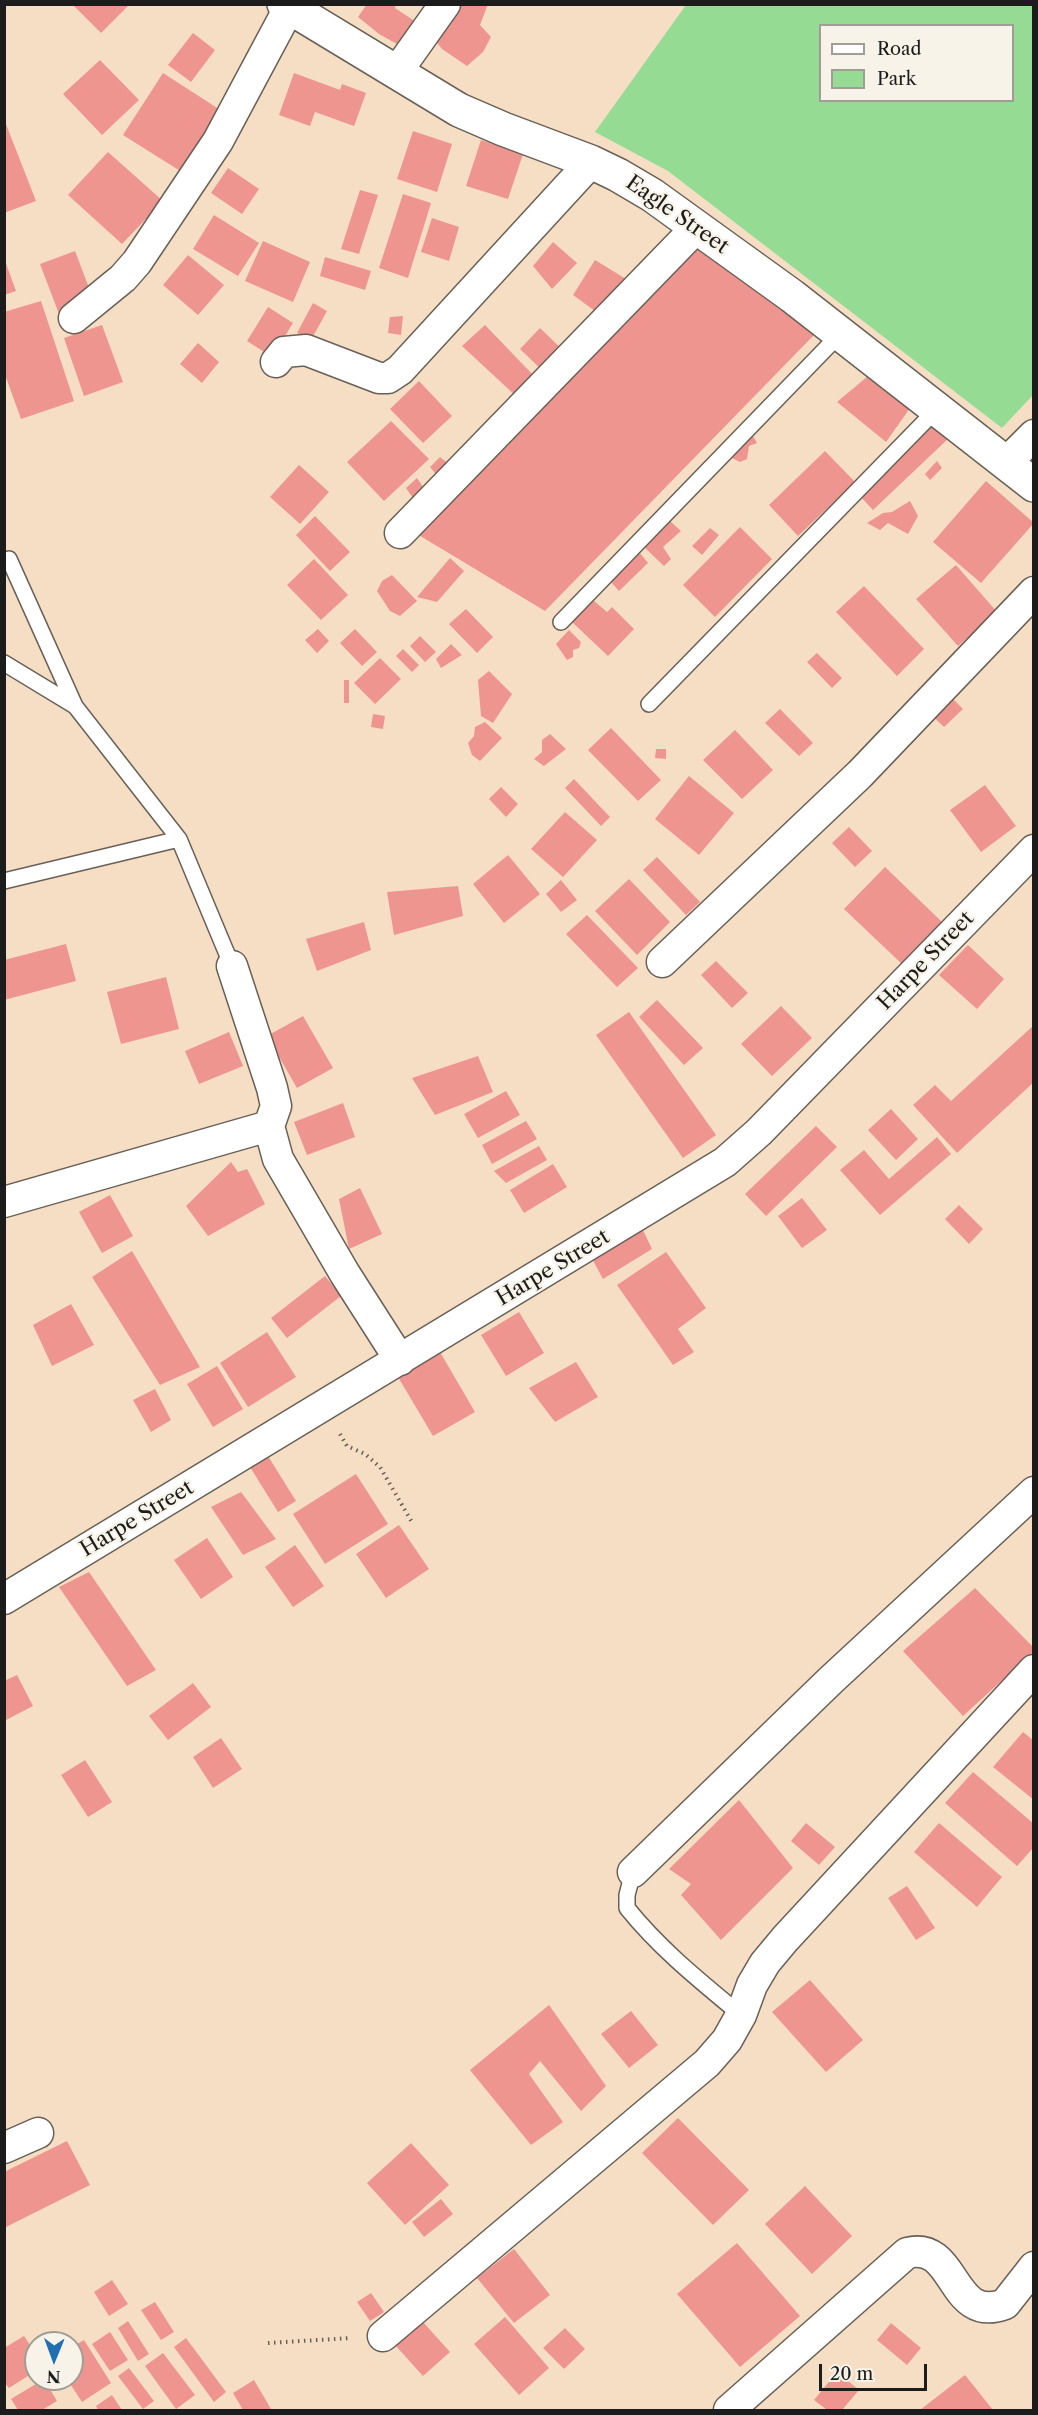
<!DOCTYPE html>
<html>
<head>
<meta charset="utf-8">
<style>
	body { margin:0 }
	#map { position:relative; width:1038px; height:2415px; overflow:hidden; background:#f5dec4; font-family:"Libre Caslon Text",serif }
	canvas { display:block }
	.frame { position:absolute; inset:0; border:6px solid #1c1c1c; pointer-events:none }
	.legend { position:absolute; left:819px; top:24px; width:195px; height:78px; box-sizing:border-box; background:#f7f3e8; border:2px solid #9f9d96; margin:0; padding:8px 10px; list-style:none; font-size:18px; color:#1c1c1c }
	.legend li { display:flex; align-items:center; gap:12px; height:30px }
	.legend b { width:30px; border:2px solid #9f9d96 }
	.north { position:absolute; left:24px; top:2331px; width:60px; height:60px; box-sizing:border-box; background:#f7f3e8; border:2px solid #9f9d96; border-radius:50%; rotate:181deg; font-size:16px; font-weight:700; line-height:24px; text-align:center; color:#1c1c1c }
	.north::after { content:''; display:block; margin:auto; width:21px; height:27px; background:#1f6fb2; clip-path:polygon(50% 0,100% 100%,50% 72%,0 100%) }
	.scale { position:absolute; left:819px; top:2364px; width:108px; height:27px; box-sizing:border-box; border:3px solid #1c1c1c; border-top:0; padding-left:8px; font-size:18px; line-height:21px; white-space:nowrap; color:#1c1c1c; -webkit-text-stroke:4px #f7f3e8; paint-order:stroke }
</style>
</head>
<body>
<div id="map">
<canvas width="1038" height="2415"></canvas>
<div class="frame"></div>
<ul class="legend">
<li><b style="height:8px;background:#fff"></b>Road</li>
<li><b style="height:16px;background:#95db94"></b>Park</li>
</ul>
<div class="north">N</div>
<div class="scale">20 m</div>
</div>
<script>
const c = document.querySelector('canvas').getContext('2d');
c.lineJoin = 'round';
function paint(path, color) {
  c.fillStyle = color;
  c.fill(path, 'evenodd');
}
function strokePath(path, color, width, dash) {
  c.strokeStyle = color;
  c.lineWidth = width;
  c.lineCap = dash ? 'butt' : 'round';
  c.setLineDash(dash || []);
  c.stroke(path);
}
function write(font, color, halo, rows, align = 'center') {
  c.font = font + ' "Libre Caslon Text",serif';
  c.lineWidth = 4.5;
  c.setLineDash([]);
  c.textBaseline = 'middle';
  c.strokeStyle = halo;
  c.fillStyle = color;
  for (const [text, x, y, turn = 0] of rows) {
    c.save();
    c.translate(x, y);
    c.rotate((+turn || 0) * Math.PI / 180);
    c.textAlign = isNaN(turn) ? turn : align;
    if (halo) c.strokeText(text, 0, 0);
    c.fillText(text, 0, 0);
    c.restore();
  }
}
paint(new Path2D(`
	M686 5H1033V395L1002 428 668 171 595 132ZM820 26H1012V100H820Z`), '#95db94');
paint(new Path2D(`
	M72 4H130L101 33Z
	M367 4H396L395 8 422 26 406 49 379 34 358 17Z
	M451 4H488L480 25 491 37 483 52 467 66 442 49 431 35Z
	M193 33 215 50 191 82 168 65Z
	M100 60 139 100 102 135 63 94Z
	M163 73 225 113 185 174 123 135Z
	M294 73 340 90 342 84 366 93 354 126 315 112 310 126 279 115Z
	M4 119 36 201 4 213Z
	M413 131 452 144 437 192 397 179Z
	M481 140 523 154 508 199 466 186Z
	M108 152 163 201 122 244 68 195Z
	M228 168 259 189 242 214 211 193Z
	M360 190 378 195 359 254 341 249Z
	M403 194 431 203 408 278 379 268Z
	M214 215 259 243 238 276 193 249Z
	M432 218 459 227 449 261 421 252Z
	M263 241 310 262 293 302 245 281Z
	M553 242 577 263 552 289 533 266Z
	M691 242 748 283 814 335 545 611 417 534Z
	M75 251 94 301 59 314 40 264Z
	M188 255 224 285 198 315 163 285Z
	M325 257 371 271 365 290 320 276Z
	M4 258 16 291 4 295Z
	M595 260 626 279 599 314 573 295Z
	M41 301 74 401 21 419 4 372V312Z
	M313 303 327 311 311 340 297 333Z
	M268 307 293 323 272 357 247 341Z
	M403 316 401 335 388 333 390 317Z
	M102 325 123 382 84 396 64 338Z
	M485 325 535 377 518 398 462 346Z
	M540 328 566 353 546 374 520 349Z
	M198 343 219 362 202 383 180 364Z
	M868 376 915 401 886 442 837 402Z
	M419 381 452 416 423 443 390 409Z
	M391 421 429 459 384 501 347 462Z
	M936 422 950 437 873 510 859 495Z
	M749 434 753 436 757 443 749 446 747 459 740 462 732 458V452Z
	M825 451 855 482 798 536 769 505Z
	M440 457 450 465 439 478 430 467Z
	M937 461 942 468 930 480 925 474Z
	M299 465 329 492 300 524 270 497Z
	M417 478 427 493 415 501 406 488Z
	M986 481 1034 523 981 583 933 542Z
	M910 501 918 516 908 534 888 523 880 530 867 523 883 513 892 512Z
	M315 516 350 552 330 571 296 535Z
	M668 519 681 531 663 547 671 559 664 566 644 547Z
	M740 527 772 559 715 617 683 585Z
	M710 528 719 535 702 555 692 546Z
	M640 553 648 563 619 591 611 582Z
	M450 558 464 571 437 602 417 597Z
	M314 559 348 595 321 620 287 585Z
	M956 565 997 612 958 646 916 599Z
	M392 575 417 601 400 616 390 611 377 591 382 581Z
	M864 586 924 649 897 676 836 612Z
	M593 600 607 612 612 607 634 629 608 656 572 622Z
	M466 609 493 637 477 653 449 624Z
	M318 629 329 641 317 653 305 640Z
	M355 629 377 652 362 666 340 643Z
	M569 630 581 642 579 648 573 650V657L567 660 556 644Z
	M420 636 436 652 425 662 410 646Z
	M451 644 462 655 441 668 436 659Z
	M403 649 419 665 412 672 396 656Z
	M817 653 842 678 832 688 807 662Z
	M380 658 401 679 375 704 354 683Z
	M489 671 512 694 493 723 481 716 478 680Z
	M344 680H349V703H344Z
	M946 692 963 709 944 727 926 710Z
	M780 709 813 743 799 756 765 723Z
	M373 714 385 716 383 729 371 727Z
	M485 722 502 738 480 761 472 755 468 743 474 736 475 727Z
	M611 728 661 780 638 801 588 750Z
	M735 730 773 770 742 799 703 760Z
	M550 734 566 749 544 766 534 759 542 752V740Z
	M656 749H666V759L655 758Z
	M689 776 734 813 699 855 655 819Z
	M574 779 610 817 601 826 565 788Z
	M985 785 1016 826 981 852 950 810Z
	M501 787 518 804 506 817 489 799Z
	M565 812 597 840 563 877 531 849Z
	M849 827 872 851 855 867 832 843Z
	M508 855 540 894 504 923 473 884Z
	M657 857 700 902 686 915 643 870Z
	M885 867 942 922 902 964 844 909Z
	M629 879 670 922 637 955 595 911Z
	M561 880 577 900 561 912 546 894Z
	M458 886 463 916 394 935 387 892Z
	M587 915 638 968 617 987 566 934Z
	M364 922 371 950 317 971 306 939Z
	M66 944 76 981 4 1000V960Z
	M968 945 1004 979 977 1009 939 975Z
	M716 961 748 993 732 1008 701 975Z
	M166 977 179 1029 121 1044 107 992Z
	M657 1000 703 1048 684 1065 639 1017Z
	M781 1006 812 1038 772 1076 741 1044Z
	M629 1012 716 1135 683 1158 596 1035Z
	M303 1016 333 1068 297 1088 267 1036Z
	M1034 1025V1082L957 1153 913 1105 935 1085 951 1101Z
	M229 1032 243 1066 199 1084 185 1051Z
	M478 1056 493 1092 435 1115 412 1078Z
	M506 1091 520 1115 478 1138 464 1114Z
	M343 1103 355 1137 307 1155 294 1122Z
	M891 1109 918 1139 896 1160 868 1130Z
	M526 1121 537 1139 492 1164 482 1145Z
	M816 1126 837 1147 766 1216 745 1194Z
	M937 1137 951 1154 880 1215 840 1170 864 1150 889 1179Z
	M539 1146 547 1160 506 1183 494 1171Z
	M231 1162 238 1172 247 1169 265 1204 208 1236 186 1206Z
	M553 1164 567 1187 524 1213 510 1190Z
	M360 1188 382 1234 349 1249 339 1199Z
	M110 1195 133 1236 102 1253 79 1212Z
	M802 1198 827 1230 802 1248 778 1216Z
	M959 1205 983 1229 969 1244 945 1219Z
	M642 1228 652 1249 603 1279 590 1255Z
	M132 1251 200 1367 160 1385 92 1277Z
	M666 1252 706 1308 678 1329 694 1352 673 1365 617 1285Z
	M325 1276 341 1296 287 1338 271 1318Z
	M71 1304 94 1345 52 1366 33 1325Z
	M519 1312 544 1353 506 1376 481 1335Z
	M267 1332 296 1377 248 1407 220 1363Z
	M440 1352 475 1412 433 1436 398 1377Z
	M576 1362 598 1397 555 1422 529 1388Z
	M217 1366 243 1409 213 1427 187 1384Z
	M155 1389 171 1420 151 1432 133 1400Z
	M268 1456 296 1501 278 1512 250 1467Z
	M356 1474 388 1524 325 1564 293 1514Z
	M241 1492 276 1539 243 1555 211 1507Z
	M399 1525 429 1569 386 1598 356 1554Z
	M207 1538 233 1577 201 1599 174 1560Z
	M295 1545 324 1586 293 1607 265 1567Z
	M89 1572 156 1670 127 1686 59 1587Z
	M975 1588 1034 1648V1651L963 1716 903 1651Z
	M17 1675 33 1706 6 1720 4 1681Z
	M193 1683 211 1707 168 1740 149 1716Z
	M1023 1732 1034 1741V1800L993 1767Z
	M221 1738 242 1769 213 1788 193 1757Z
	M85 1760 112 1802 88 1817 61 1775Z
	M973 1772 1034 1824V1847L1017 1866 945 1803Z
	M739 1800 793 1868 721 1940 681 1895 691 1884 669 1869Z
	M806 1823 835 1847 819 1865 791 1841Z
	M939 1823 1002 1877 977 1907 914 1852Z
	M907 1886 935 1928 916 1940 888 1898Z
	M810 1980 863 2040 826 2072 772 2012Z
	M549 2005 606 2086 581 2111 540 2061 529 2074 563 2122 531 2145 470 2070Z
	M631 2011 658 2045 629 2068 601 2034Z
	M678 2118 749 2190 713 2225 642 2153Z
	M67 2141 90 2185 4 2228V2172Z
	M411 2143 449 2185 405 2225 367 2183Z
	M805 2186 852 2236 812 2274 765 2224Z
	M441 2199 453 2214 424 2237 412 2222Z
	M737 2243 800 2316 740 2367 677 2294Z
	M514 2249 550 2295 514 2323 477 2278Z
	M112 2280 128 2304 109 2316 94 2292Z
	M371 2293 384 2312 370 2321 357 2302Z
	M155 2302 174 2332 161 2340 141 2310Z
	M505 2317 549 2368 519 2395 474 2344Z
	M128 2321 149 2354 138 2361 118 2328Z
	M423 2322 450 2352 423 2376 396 2346Z
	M891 2323 921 2348 907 2365 877 2340Z
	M565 2328 585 2349 564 2369 543 2348Z
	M110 2332 128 2360 110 2371 92 2344Z
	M24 2336 36 2354V2371L9 2388 4 2382V2348Z
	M186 2338 226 2392 214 2402 174 2347Z
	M84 2340 111 2383 82 2402 67 2379H72V2347Z
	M163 2353 195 2395 176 2409 145 2366Z
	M129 2368 154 2401 143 2409 118 2376Z
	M837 2372 859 2390 842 2410H827L814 2400Z
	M965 2375 993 2410H920Z
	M44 2379 57 2401 42 2410H18L11 2399Z
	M254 2380 271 2409 268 2410H243L233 2393Z
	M112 2395 122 2410H98L96 2406Z`), '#ee9590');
const service = new Path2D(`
	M9 559 75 706 179 839
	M561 622 840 334
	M4 663 75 706
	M649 704 936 410
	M4 881 179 839 232 966
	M633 1872 627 1895V1908C660 1949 700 1981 741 2015`);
const minor = new Path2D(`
	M396 73 445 4
	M74 318 123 278 137 262 218 141 289 8
	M276 362 284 352 306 350 379 378H388L400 370 591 162
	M1006 463 1034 435
	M400 533 696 228
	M662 962 860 774 1034 592
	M232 966 272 1088 276 1106 269 1126 278 1159 345 1274 400 1360
	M4 1202 269 1126
	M4 1599 725 1162 759 1132 1034 850
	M633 1872 831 1680 1034 1492
	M4 2148 38 2133
	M383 2336 707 2063 727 2040 741 2015 752 1985 765 1963 785 1939 1034 1670
	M729 2410 907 2253C958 2240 949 2325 1005 2304L1034 2267`);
const tertiary = new Path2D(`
	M284 4 459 110 503 129 591 162 618 175 652 195 792 296 1034 485`);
strokePath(service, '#686057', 18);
strokePath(minor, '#686057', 33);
strokePath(tertiary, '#686057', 36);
strokePath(new Path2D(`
	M340 1434 347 1446 365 1454 380 1467 413 1524
	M268 2343 351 2338`), '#686057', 4, [1.5, 4.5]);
strokePath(service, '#fff', 15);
strokePath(minor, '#fff', 30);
strokePath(tertiary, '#fff', 33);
write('21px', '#1c1c1c', '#f7f3e8', [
	["Eagle Street",677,215,35],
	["Harpe Street",926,961,-46],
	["Harpe Street",553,1268,-31],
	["Harpe Street",137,1519,-31]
]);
</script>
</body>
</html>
